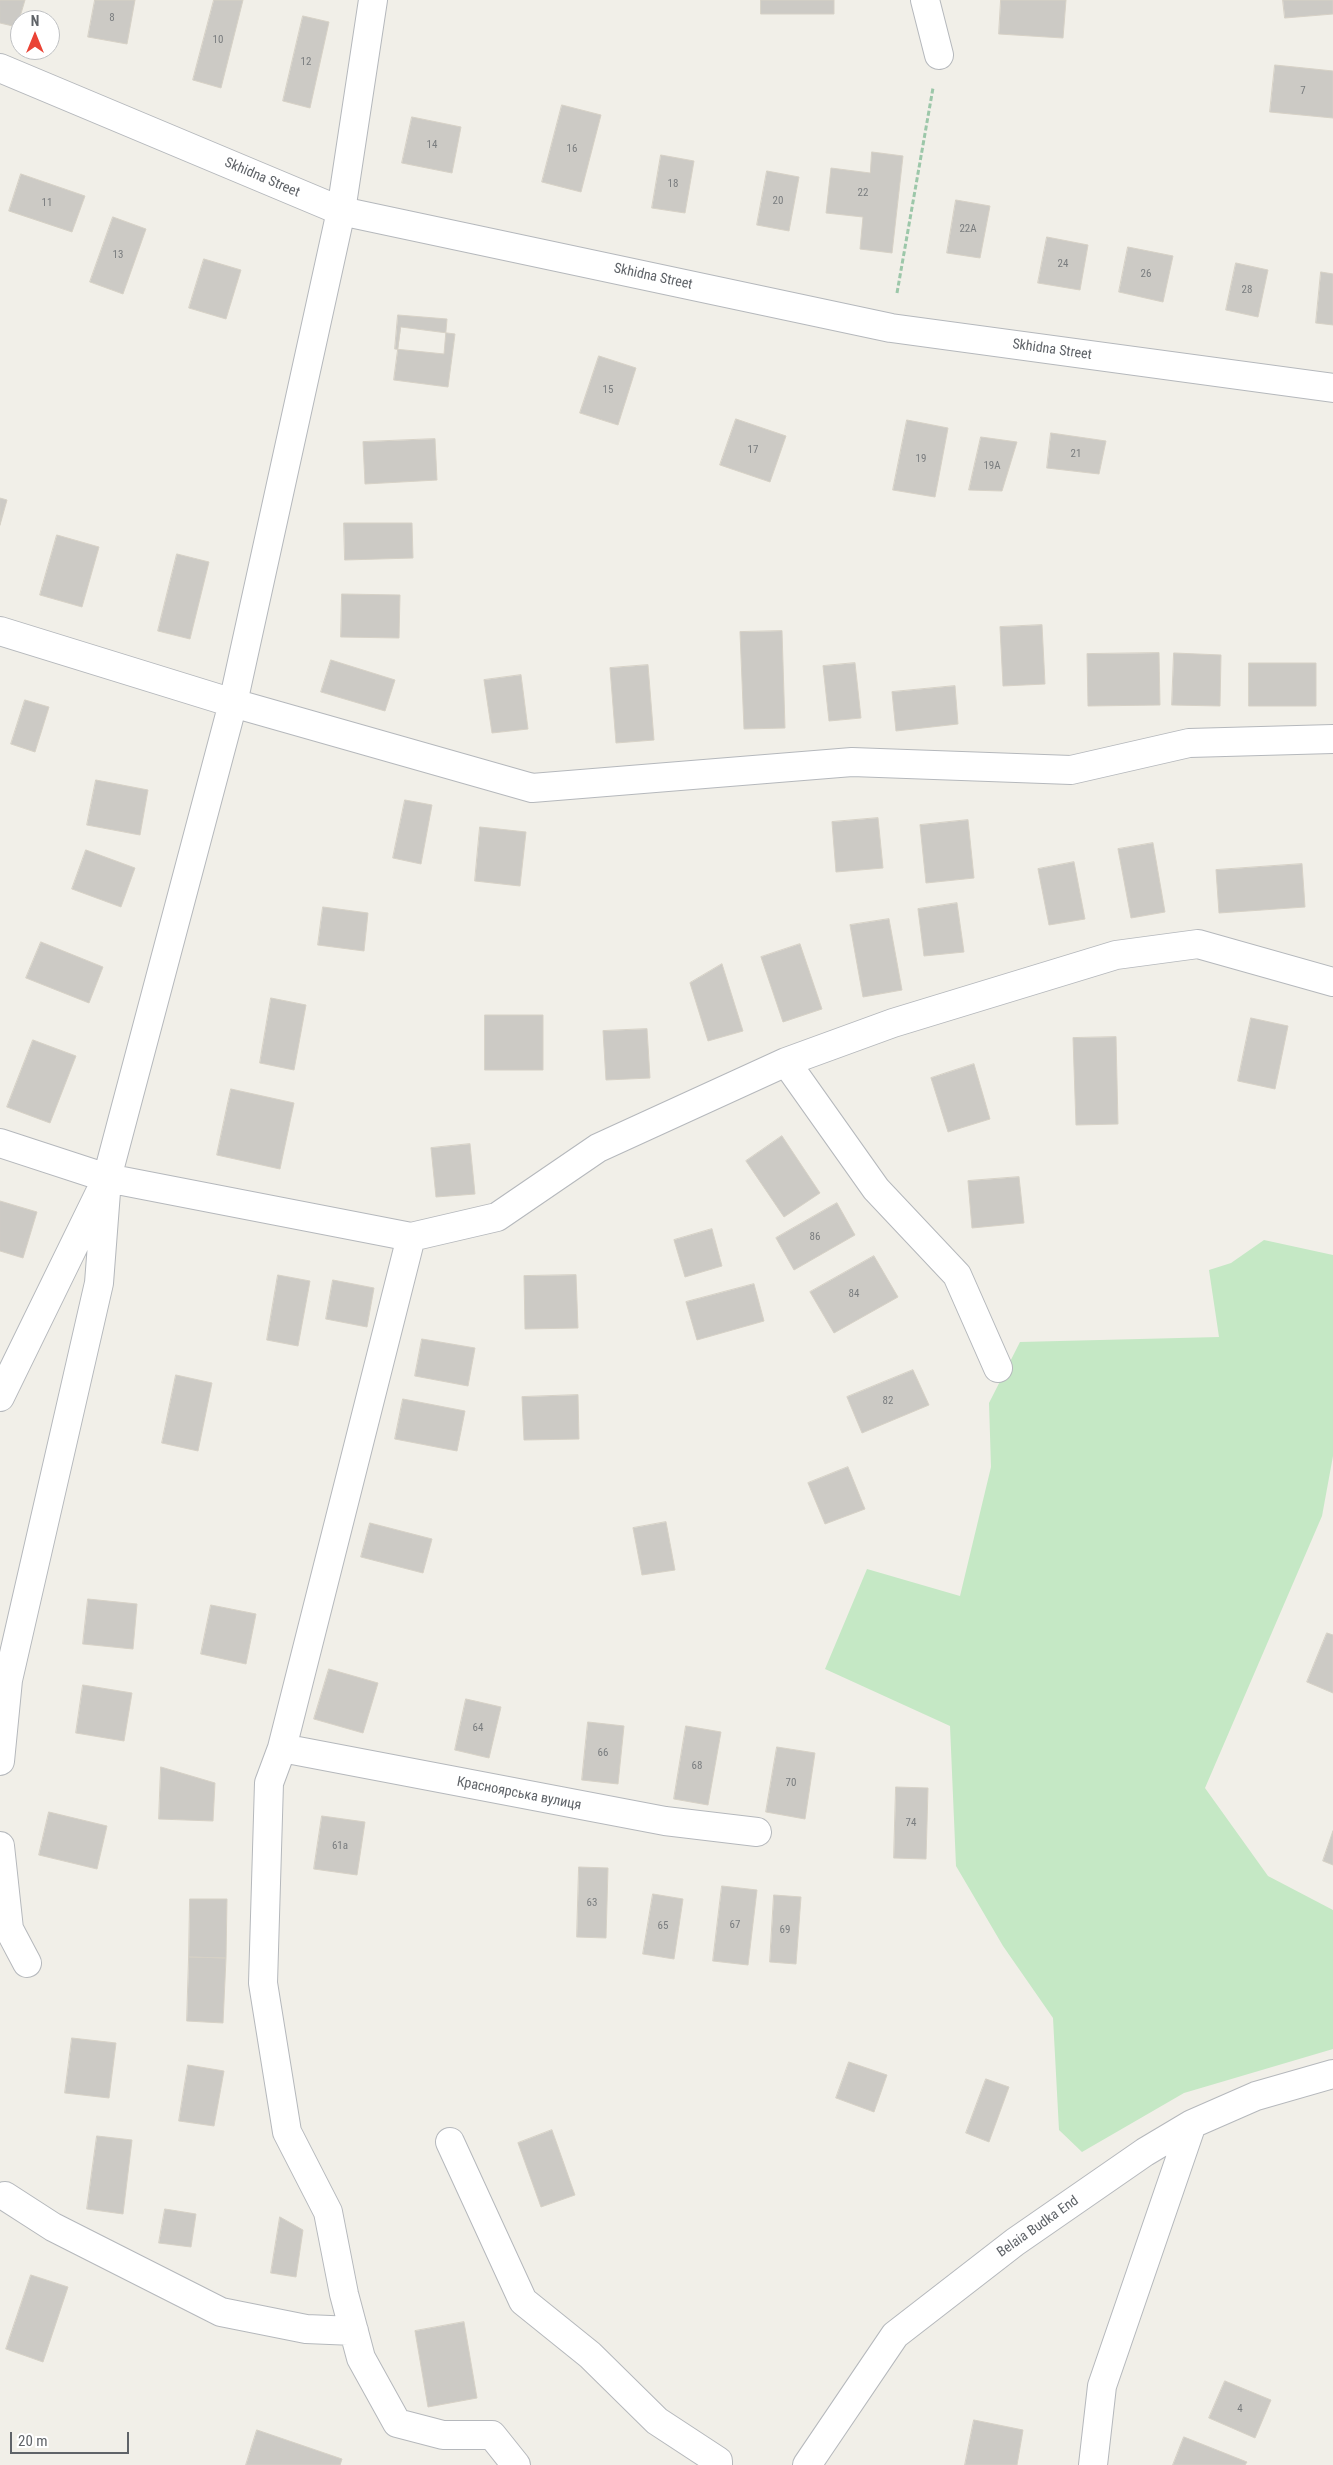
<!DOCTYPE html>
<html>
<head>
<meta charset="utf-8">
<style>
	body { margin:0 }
	#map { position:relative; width:1333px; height:2465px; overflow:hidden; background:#f1efe8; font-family:"Roboto Condensed",sans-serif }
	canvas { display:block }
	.north { position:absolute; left:10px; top:10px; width:50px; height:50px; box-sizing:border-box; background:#fff; border:1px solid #bfc1c3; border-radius:50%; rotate:0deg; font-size:14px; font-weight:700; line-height:20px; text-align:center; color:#5f6368 }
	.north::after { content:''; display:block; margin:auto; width:18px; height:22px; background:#ea4335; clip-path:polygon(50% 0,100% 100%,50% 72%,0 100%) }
	.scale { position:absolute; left:10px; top:2432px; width:119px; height:22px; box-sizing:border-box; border:2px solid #5f6368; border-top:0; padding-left:6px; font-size:15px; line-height:18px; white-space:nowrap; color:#5f6368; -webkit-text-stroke:4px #fff; paint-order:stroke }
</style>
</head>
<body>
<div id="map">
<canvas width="1333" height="2465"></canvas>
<div class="north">N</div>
<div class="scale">20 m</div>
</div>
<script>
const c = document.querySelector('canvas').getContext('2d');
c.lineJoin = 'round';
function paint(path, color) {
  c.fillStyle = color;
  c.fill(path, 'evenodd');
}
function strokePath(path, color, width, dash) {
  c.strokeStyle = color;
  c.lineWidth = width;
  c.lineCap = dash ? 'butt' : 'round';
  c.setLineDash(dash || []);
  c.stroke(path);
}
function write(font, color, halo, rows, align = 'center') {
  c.font = font + ' "Roboto Condensed",sans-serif';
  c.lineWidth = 4;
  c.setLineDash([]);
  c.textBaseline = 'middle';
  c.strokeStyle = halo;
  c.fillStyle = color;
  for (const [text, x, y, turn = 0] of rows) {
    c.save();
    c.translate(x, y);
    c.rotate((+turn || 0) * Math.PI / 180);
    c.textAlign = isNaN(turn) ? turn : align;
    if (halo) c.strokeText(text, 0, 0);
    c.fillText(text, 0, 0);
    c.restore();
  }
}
paint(new Path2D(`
	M1264 1240 1333 1255V1456L1322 1516 1205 1788 1268 1876 1333 1910V2049L1184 2093 1082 2152 1059 2130 1053 2018 1003 1946 956 1866 950 1726 825 1669 867 1569 960 1596 991 1467 989 1403 1020 1342 1219 1337 1209 1270 1231 1263Z`), '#c5e8c5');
const building = new Path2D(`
	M0 0H25L17 27 0 23Z
	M95 0H135L127 44 88 37Z
	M214 0H243L221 88 193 80Z
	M761 0H834V14H761Z
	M1001 0H1066L1063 38 999 34Z
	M1283 0H1333V14L1285 18Z
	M303 16 329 22 310 108 283 101Z
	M1275 65 1333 71V118L1270 112Z
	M562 105 601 115 581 192 542 182Z
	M412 117 461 127 452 173 402 163Z
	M872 152 903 156 892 253 860 249 863 217 826 213 831 168 870 173Z
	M661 155 694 161 685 213 652 208Z
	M767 171 799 177 789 231 757 225Z
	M21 174 85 196 72 232 9 211Z
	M956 200 990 206 980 258 947 253Z
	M113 217 146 229 123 294 90 282Z
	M1047 237 1088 245 1080 290 1038 283Z
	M1128 247 1173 256 1163 302 1119 292Z
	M204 259 241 270 226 319 189 308Z
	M1236 263 1268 270 1258 317 1226 310Z
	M1321 272 1333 274V325L1316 323Z
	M398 315 447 319 444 354 395 349Z
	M401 327 455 334 448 387 394 380Z
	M599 356 636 368 618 425 580 413Z
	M736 419 786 436 770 482 720 465Z
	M907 420 948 428 935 497 893 490Z
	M1051 433 1106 441 1099 474 1047 468Z
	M981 437 1017 442 1002 491 969 490Z
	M435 439 437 480 365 484 363 442Z
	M0 498 7 500 0 525Z
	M344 523H412L413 558 345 560Z
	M57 535 99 547 82 607 40 595Z
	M177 554 209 562 190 639 158 631Z
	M342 594 400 595 399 638 341 637Z
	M1042 625 1045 684 1003 686 1000 627Z
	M782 631 785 728 744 729 740 632Z
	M1159 653 1160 705 1088 706 1087 654Z
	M1174 653 1221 655 1220 706 1172 705Z
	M331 660 395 680 385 711 321 692Z
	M855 663 861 718 829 721 823 666Z
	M1249 663H1316V706H1249Z
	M648 665 654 740 616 743 610 668Z
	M521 675 528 729 492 733 484 680Z
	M955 686 958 724 896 731 892 692Z
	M25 700 49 707 35 752 11 744Z
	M96 780 148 790 140 835 87 825Z
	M405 800 432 805 421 864 393 858Z
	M878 818 883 868 836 872 832 822Z
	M968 820 974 878 926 883 920 825Z
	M480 827 526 832 520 886 475 881Z
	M1153 843 1165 912 1131 918 1118 849Z
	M86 850 135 868 121 907 72 889Z
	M1074 862 1085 919 1049 925 1038 869Z
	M1302 864 1305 907 1219 913 1216 870Z
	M957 903 964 952 924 956 918 909Z
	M323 907 368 913 364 951 318 945Z
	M889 919 902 990 863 997 850 925Z
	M41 942 103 967 89 1003 26 978Z
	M800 944 822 1009 783 1022 761 957Z
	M722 964 743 1031 708 1041 690 983Z
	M271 998 306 1005 294 1070 260 1063Z
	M485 1015H543V1070H485Z
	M1251 1018 1288 1026 1275 1089 1238 1081Z
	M647 1029 650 1078 606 1080 603 1031Z
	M1116 1037 1118 1124 1076 1125 1073 1038Z
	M33 1040 76 1056 50 1123 7 1107Z
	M974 1064 990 1119 948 1132 931 1078Z
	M231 1089 294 1103 280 1169 217 1155Z
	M782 1136 820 1193 784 1217 746 1161Z
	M470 1144 475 1194 436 1197 431 1148Z
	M1019 1177 1024 1223 972 1228 968 1181Z
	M0 1201 37 1212 23 1258 0 1251Z
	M837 1203 855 1235 794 1270 776 1238Z
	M712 1229 722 1266 685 1277 674 1240Z
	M874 1256 898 1297 834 1333 810 1292Z
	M278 1275 310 1281 298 1346 267 1340Z
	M576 1275 578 1328 525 1329 524 1276Z
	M333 1280 374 1288 367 1327 326 1319Z
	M754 1284 764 1321 697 1340 686 1302Z
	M422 1339 475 1348 468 1386 415 1376Z
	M913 1370 929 1405 862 1433 847 1397Z
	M176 1375 212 1383 198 1451 162 1443Z
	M578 1395 579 1439 524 1440 522 1397Z
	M403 1399 465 1411 457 1451 395 1439Z
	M848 1467 865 1509 825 1524 808 1483Z
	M666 1522 675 1570 642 1575 633 1528Z
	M370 1523 432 1539 423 1573 361 1557Z
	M88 1599 137 1604 133 1649 83 1644Z
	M211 1605 256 1614 246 1664 201 1654Z
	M1327 1633 1333 1635V1693L1307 1682Z
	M329 1669 378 1683 363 1733 314 1719Z
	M83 1685 132 1693 124 1741 76 1733Z
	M466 1699 501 1707 489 1758 455 1750Z
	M588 1722 624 1726 618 1784 582 1780Z
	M686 1726 721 1732 708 1805 674 1799Z
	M777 1747 815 1753 805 1819 766 1812Z
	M161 1767 215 1783 213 1821 159 1819Z
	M896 1787 928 1788 926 1859 894 1858Z
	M49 1812 107 1826 97 1869 39 1855Z
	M322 1816 365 1822 357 1875 314 1869Z
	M1333 1831V1865L1323 1861Z
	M579 1867 608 1868 606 1938 577 1937Z
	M722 1886 757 1890 748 1965 713 1961Z
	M653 1894 683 1899 674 1959 643 1954Z
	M774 1895 801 1897 796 1964 770 1962Z
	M190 1899H227L226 1958 189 1957Z
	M189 1957 226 1958 223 2023 187 2021Z
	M72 2038 116 2043 109 2098 65 2093Z
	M849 2062 887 2075 874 2112 836 2098Z
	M188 2065 224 2071 214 2126 179 2121Z
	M986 2079 1009 2087 989 2142 966 2133Z
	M552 2130 575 2195 541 2207 518 2143Z
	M97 2136 132 2140 123 2214 87 2209Z
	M165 2209 196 2214 191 2247 159 2243Z
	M280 2217 303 2230 296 2277 271 2273Z
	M31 2275 68 2287 43 2362 6 2349Z
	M464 2322 477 2398 428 2407 415 2331Z
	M1225 2381 1271 2400 1255 2438 1209 2418Z
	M974 2420 1023 2430 1017 2465H965Z
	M257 2430 342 2459 340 2465H246Z
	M1184 2437 1247 2462 1245 2465H1173Z`);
paint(building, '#cccac5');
strokePath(building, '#d6d1c6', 1);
const minor = new Path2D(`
	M925 0 939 55
	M0 68 341 211 891 328 1333 388
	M0 631 233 703 532 788 852 762 1071 770 1189 743 1333 739
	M786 1062 876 1189 957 1275 998 1368
	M0 1143 107 1178 411 1237 497 1217 598 1148 786 1062 893 1023 1116 955 1198 944 1333 982
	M411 1237 282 1748 269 1783 263 1983 287 2132 328 2212 344 2294 361 2358 397 2423 443 2435H492L516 2465
	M0 1397 107 1178 233 703 341 211 373 0
	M282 1748 665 1821 757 1832
	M0 1761 8 1680 99 1283 106 1192
	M0 1846 9 1929 27 1963
	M450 2142 523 2301 590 2355 657 2421 718 2461V2465
	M5 2196 53 2227 221 2312 306 2329 354 2331
	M807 2465 895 2335 1015 2242 1145 2152 1192 2124 1256 2096 1333 2074
	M1093 2465 1102 2386 1192 2124`);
strokePath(minor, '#b5b8bc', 30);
strokePath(new Path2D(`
	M897 293 933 88`), '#9cc7a9', 3, [5, 2.5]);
strokePath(minor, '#fff', 28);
write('11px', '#7a7d7f', null, [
	["8",112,18],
	["10",218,40],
	["12",306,62],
	["7",1303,91],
	["14",432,145],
	["16",572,149],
	["18",673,184],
	["22",863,193],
	["20",778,201],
	["11",47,203],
	["22А",968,229],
	["13",118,255],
	["24",1063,264],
	["26",1146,274],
	["28",1247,290],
	["15",608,390],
	["17",753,450],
	["21",1076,454],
	["19",921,459],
	["19А",992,466],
	["86",815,1237],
	["84",854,1294],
	["82",888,1401],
	["64",478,1728],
	["66",603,1753],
	["68",697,1766],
	["70",791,1783],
	["74",911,1823],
	["61а",340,1846],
	["63",592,1903],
	["67",735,1925],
	["65",663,1926],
	["69",785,1930],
	["4",1240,2409]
]);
write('14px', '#5f6368', '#fff', [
	["Skhidna Street",262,178,23],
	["Skhidna Street",653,277,12],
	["Skhidna Street",1052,350,8],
	["Красноярська вулиця",519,1794,11],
	["Belaia Budka End",1038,2227,-35]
]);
</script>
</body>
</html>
